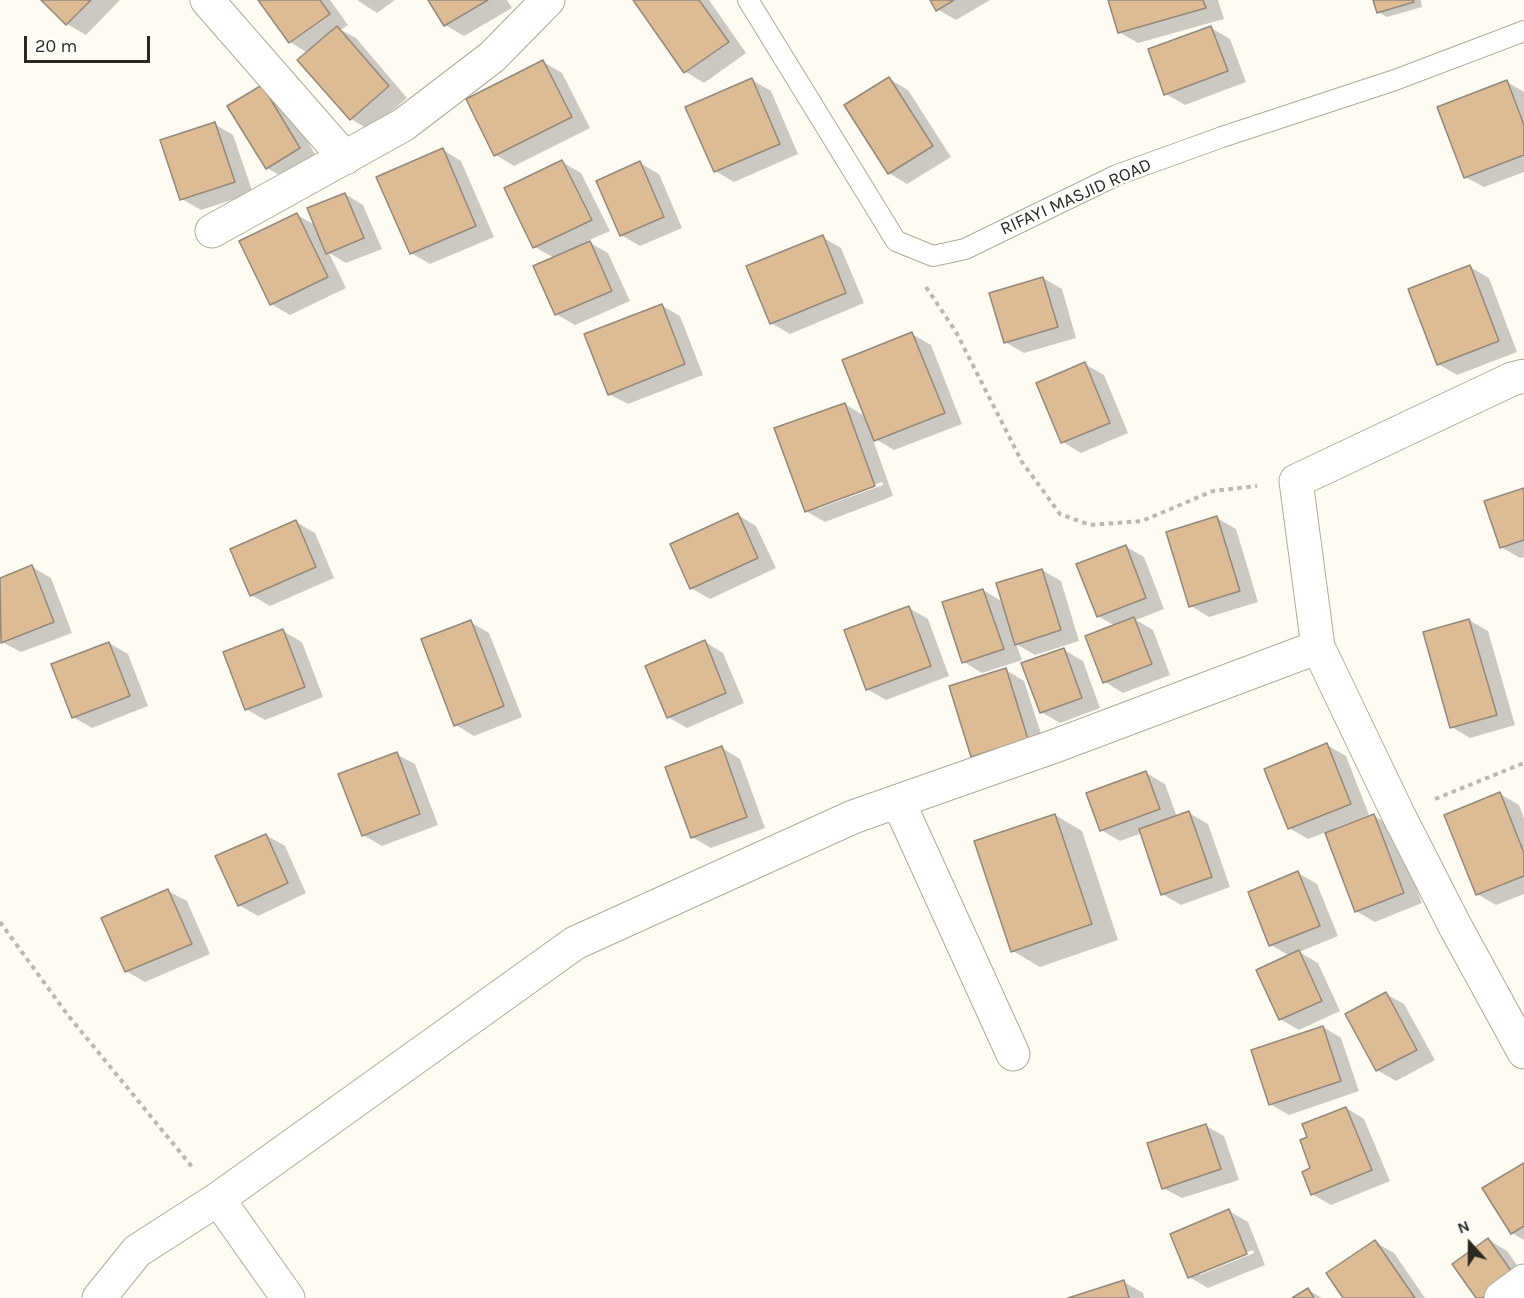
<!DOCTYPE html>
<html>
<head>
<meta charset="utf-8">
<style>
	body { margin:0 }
	#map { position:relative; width:1524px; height:1298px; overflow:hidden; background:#fefcf2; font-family:Karla,sans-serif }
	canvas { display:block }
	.north { position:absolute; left:1440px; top:1214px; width:60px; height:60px; -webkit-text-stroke:4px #fff; paint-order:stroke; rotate:339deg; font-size:16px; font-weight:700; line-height:24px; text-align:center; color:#292821 }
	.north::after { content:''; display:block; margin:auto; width:21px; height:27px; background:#292821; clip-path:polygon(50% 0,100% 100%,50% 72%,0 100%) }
	.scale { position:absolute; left:24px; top:36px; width:126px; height:27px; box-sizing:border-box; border:3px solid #292821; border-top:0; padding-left:8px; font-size:18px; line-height:21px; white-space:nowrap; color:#292821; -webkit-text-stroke:4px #fff; paint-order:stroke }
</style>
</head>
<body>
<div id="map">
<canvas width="1524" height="1298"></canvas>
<div class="north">N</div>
<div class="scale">20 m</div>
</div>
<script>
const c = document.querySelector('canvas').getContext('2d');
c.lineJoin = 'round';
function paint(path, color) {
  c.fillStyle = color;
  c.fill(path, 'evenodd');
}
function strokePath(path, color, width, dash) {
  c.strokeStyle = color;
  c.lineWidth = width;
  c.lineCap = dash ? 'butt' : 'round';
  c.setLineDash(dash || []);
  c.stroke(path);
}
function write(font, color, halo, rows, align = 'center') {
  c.font = font + ' Karla,sans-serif';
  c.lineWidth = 4.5;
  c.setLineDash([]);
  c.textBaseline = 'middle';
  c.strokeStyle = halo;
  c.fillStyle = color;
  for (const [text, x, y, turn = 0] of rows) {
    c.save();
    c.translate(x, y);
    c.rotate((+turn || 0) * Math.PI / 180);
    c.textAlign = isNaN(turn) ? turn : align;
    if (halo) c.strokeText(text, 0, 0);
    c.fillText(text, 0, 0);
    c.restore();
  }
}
paint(new Path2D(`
	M43 0H120L86 35 67 24Z
	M259 0H330L348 25 341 30 356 38 407 98 370 130 351 119 308 53 290 42Z
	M357 0H395L377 13Z
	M430 0H507L512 8 464 36 445 25Z
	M635 0H709L746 53 704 83 686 72Z
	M932 0H990L956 20 937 9Z
	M1110 0H1218L1224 19 1138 43 1119 32Z
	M1375 0H1421L1422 7 1387 17 1378 12Z
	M1211 28 1230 39 1246 82 1185 105 1166 94Z
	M543 62 562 73 590 128 514 166 496 155Z
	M889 79 908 90 951 157 907 184 889 173Z
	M752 80 771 91 798 154 734 182 715 171Z
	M1507 82 1524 92V172L1484 187 1465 177Z
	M262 87 281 98 318 159 286 179 267 168Z
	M214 124 233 135 253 193 201 210 182 199Z
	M443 150 461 161 494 237 430 264 411 253Z
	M562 162 581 173 610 231 587 241 608 253 630 301 575 325 556 314 554 258 535 247Z
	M640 163 659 174 682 228 640 246 621 235Z
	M345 194 363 205 382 249 346 263 329 253 346 288 290 315 271 304 297 215 317 226Z
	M822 237 841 248 864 303 790 334 771 323Z
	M1470 267 1489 278 1517 352 1457 375 1438 364Z
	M1043 278 1062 289 1076 338 1024 353 1005 342Z
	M661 305 680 316 703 375 628 404 609 394Z
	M912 334 931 345 962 424 894 450 872 437 893 496 825 522 806 511 845 404 866 417ZM882 482 883 485 817 509V506Z
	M1085 364 1104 375 1128 433 1081 453 1063 442Z
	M1524 489V557L1520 558 1501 547Z
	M738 515 756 526 776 568 710 599 691 588Z
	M1217 518 1236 529 1258 602 1209 617 1191 606Z
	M296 522 315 533 334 578 270 606 251 595Z
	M1125 546 1144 557 1164 609 1136 620 1153 630 1170 675 1123 693 1105 682 1115 626 1098 616Z
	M32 567 51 578 72 633 21 652 2 642 0 636V579Z
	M1042 570 1061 581 1079 641 1035 655 1016 644 1022 660 982 673 964 662 983 590 1003 602Z
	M909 608 928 619 949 676 886 700 867 689Z
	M1469 620 1488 631 1515 725 1470 738 1452 727Z
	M470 622 489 633 522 717 474 736 456 725Z
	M283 631 302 642 323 697 265 720 246 709Z
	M705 642 723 653 744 703 687 728 668 717Z
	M109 643 128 654 148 706 92 728 73 717Z
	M1064 650 1083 661 1100 708 1060 723 1041 712Z
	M1006 670 1024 681 1046 749 991 767 972 756Z
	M1327 745 1346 756 1369 815 1335 828 1336 831 1374 816 1393 827 1422 903 1375 922 1356 911 1326 832 1308 839 1289 828Z
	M722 748 740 759 765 828 711 848 692 837Z
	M396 754 415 764 438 825 382 846 363 835Z
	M1146 773 1165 784 1177 817 1189 813 1208 824 1230 887 1181 905 1162 894 1142 833 1120 841 1101 830Z
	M1500 794 1519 805 1524 818V894L1496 905 1477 894Z
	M1055 815 1082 831 1118 940 1040 967 1013 951Z
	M266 835 285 846 306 893 258 916 239 905Z
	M1298 873 1317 884 1338 936 1299 952 1318 963 1340 1011 1299 1030 1280 1019 1290 956 1271 945Z
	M168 891 187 901 210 954 145 982 126 971Z
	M1386 994 1404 1004 1435 1060 1396 1081 1377 1070Z
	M1323 1027 1341 1038 1359 1091 1289 1115 1270 1104Z
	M1346 1108 1364 1119 1390 1181 1331 1205 1312 1194V1169Z
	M1206 1126 1224 1136 1239 1180 1182 1198 1163 1188Z
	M1524 1164V1240L1512 1233Z
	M1229 1211 1248 1222 1265 1265 1208 1288 1189 1277ZM1253 1250 1254 1253 1200 1275V1272Z
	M1489 1240 1507 1251 1524 1275 1515 1298H1478Z
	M1375 1242 1394 1253 1425 1298H1345Z
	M1124 1282 1143 1293 1144 1298H1073Z
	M1308 1290 1322 1298H1295Z`), '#0003');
const building = new Path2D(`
	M41 0H91L66 25Z
	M258 0H320L330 14 289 43Z
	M428 0H488L444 26Z
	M633 0H699L729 42 684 73Z
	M930 0H954L936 11Z
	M1108 0H1203L1206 8 1118 33Z
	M1373 0H1413L1414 2 1377 13Z
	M337 26 389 86 350 120 297 60Z
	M1211 26 1228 71 1164 95 1148 49Z
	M543 60 572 117 494 156 466 99Z
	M889 77 933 146 888 174 844 105Z
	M752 78 780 144 714 172 685 107Z
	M1507 80 1524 125V155L1464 178 1437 107Z
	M262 85 300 148 266 169 227 106Z
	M215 122 235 182 180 200 160 140Z
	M443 148 476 226 410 254 376 177Z
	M562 160 592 220 533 248 504 188Z
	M640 161 664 217 620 236 596 181Z
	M345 193 364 238 326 254 307 208Z
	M297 213 328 277 270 305 239 241Z
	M823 235 846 293 770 324 746 266Z
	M590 241 612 291 555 315 533 266Z
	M1470 265 1499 341 1437 365 1408 289Z
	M1043 277 1058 327 1004 343 989 293Z
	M662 304 685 364 608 395 584 334Z
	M912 332 945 413 874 441 842 360Z
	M1085 362 1110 423 1061 443 1036 383Z
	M845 403 875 486 805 512 774 428Z
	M1524 488V540L1500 548 1484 501Z
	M738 513 758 558 690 589 670 544Z
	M1217 516 1240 591 1189 607 1166 532Z
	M296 520 316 567 250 596 230 549Z
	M1126 545 1146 598 1097 617 1076 564Z
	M32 565 54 622 1 643 0 578Z
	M1042 569 1061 630 1015 645 996 583Z
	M983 589 1004 649 962 663 942 602Z
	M909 606 931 666 866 690 844 630Z
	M1134 617 1152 664 1103 683 1085 636Z
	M1469 619 1497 715 1450 728 1423 632Z
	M471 620 504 706 454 726 421 639Z
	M283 629 305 687 245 710 223 652Z
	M705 640 726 693 667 718 645 666Z
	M109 642 130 696 72 718 51 664Z
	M1064 648 1082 698 1040 713 1021 663Z
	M1006 668 1028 739 971 757 949 686Z
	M1327 743 1351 804 1288 829 1264 769Z
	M722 746 747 817 691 838 665 767Z
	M397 752 420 814 362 836 338 774Z
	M1146 771 1160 809 1100 831 1086 793Z
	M1500 792 1524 853V876L1476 895 1444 815Z
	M1189 811 1212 877 1161 895 1139 829Z
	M1055 814 1092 924 1011 952 974 841Z
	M1374 814 1404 893 1355 912 1325 833Z
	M266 834 288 883 238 906 215 856Z
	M1298 871 1320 926 1269 946 1248 892Z
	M168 889 192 944 125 972 101 918Z
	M1299 950 1322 1001 1279 1020 1256 970Z
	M1386 992 1417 1050 1376 1071 1345 1014Z
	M1323 1026 1341 1081 1269 1105 1251 1050Z
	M1346 1107 1372 1170 1311 1195 1302 1172 1310 1168 1300 1140 1307 1137 1302 1124Z
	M1206 1124 1221 1169 1162 1189 1147 1143Z
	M1524 1163V1226L1511 1234 1482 1188Z
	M1229 1209 1247 1254 1188 1278 1170 1234Z
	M1488 1238 1514 1275 1482 1298H1476L1452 1264Z
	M1375 1240 1415 1298H1343L1326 1273Z
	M1124 1280 1129 1298H1068Z
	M1308 1288 1314 1298H1292Z`);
paint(building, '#dcbb95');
strokePath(building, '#93887b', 1.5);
const service = new Path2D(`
	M748 0 896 241 933 256 965 249 1117 175 1222 137 1395 80 1524 31`);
const minor = new Path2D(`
	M207 0 345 158
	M212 231 403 125 492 57 548 0
	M1318 647 1398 814 1455 926 1524 1052
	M898 801 1013 1054
	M218 1199 288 1298
	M99 1298 137 1251 218 1199 575 943 853 817 1055 746 1318 647 1296 481 1512 379 1524 376
	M1501 1298 1524 1281`);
strokePath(service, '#aeaa9a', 22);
strokePath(minor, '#aeaa9a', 35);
strokePath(new Path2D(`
	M926 287 956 332 1022 462 1060 514 1090 525 1142 521 1213 491 1257 486
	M1435 799 1524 763
	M0 922 67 1014 193 1168`), '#bab8af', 4, [4.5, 4.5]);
strokePath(service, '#fff', 20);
strokePath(minor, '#fff', 33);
write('18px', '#292821', '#fff', [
	["RIFAYI MASJID ROAD",1076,197,-24]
]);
</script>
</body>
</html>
